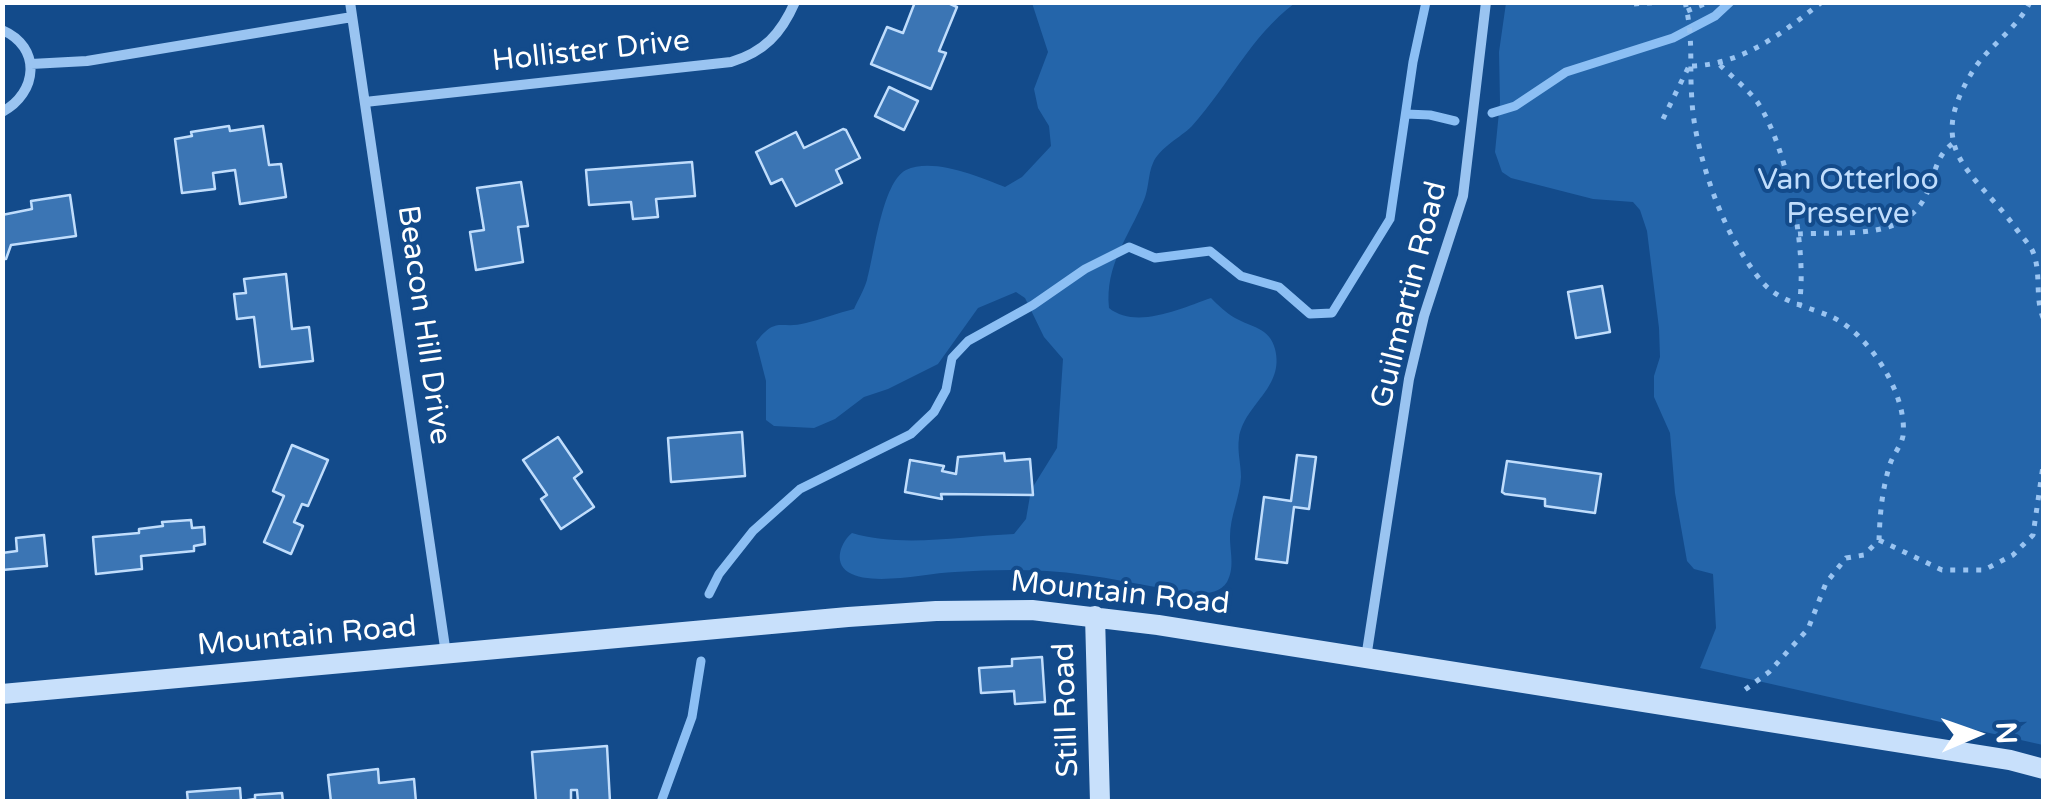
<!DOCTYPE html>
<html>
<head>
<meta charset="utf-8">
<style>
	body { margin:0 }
	#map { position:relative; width:2046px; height:804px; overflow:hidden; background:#134b8b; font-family:"Varela Round",sans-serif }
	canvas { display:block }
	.frame { position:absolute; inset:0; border:5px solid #fff; pointer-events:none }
	.north { position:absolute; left:1926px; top:684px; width:100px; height:100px; -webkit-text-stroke:8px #134b8b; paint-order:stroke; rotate:88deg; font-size:28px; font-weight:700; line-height:40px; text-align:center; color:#fff }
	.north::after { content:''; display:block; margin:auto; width:35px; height:45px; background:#fff; clip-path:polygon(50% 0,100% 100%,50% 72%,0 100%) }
</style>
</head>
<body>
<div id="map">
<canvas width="2046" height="804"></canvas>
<div class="frame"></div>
<div class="north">N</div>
</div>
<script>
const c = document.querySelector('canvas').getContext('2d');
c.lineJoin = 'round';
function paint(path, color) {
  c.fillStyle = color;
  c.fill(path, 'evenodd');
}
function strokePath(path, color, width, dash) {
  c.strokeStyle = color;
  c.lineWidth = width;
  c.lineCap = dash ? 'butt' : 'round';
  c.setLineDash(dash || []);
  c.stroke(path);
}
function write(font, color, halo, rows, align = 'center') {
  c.font = font + ' "Varela Round",sans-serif';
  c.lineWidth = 8;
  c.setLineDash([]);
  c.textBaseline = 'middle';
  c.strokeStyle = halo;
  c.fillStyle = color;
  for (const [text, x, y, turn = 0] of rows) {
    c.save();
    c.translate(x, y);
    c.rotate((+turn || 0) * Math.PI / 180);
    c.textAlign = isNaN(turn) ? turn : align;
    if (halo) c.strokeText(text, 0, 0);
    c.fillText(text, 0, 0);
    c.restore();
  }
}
paint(new Path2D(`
	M1032 3H1295C1250 37 1229 85 1192 126 1180 138 1160 147 1153 163 1148 174 1149 188 1144 200 1128 238 1105 265 1109 308 1136 330 1182 308 1211 298 1218 305 1226 313 1235 318 1251 327 1270 328 1275 349 1285 388 1244 404 1239 438 1237 451 1241 464 1241 477 1240 497 1230 516 1230 537 1230 553 1235 567 1227 582 1221 592 1210 592 1200 595 1150 587 1098 574 1047 571 1017 569 985 570 955 572 926 573 872 587 848 572 833 562 841 542 852 533 902 548 962 536 1014 534L1026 519 1031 490 1057 448 1063 359 1044 337 1025 298 1016 292 978 308 938 364 888 389 864 397 835 419 814 428 774 426 766 420V381L756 342C777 315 780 330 806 323 822 319 838 313 854 309 858 300 864 290 867 280 874 256 882 182 906 170 933 157 980 177 1005 187L1022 177 1051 146 1049 126 1038 108 1034 89 1048 52Z
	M1506 3H2043V745L1700 668 1716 628 1713 574 1694 569 1687 561 1675 493 1670 433 1654 397V376L1660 357 1659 328 1647 231 1640 210 1633 202 1593 199 1511 178 1502 172 1495 152 1500 102 1499 52Z`), '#2465aa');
strokePath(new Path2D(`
	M1492 113 1515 106 1566 72 1673 38 1715 16 1730 2
	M1406 114 1430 115 1455 121
	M709 594 719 574 753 531 800 489 911 434 934 412 946 390 952 358 968 341 1033 305 1085 269 1129 247 1155 258 1210 251 1241 276 1279 287 1310 314 1332 313 1390 219 1413 62 1426 2
	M661 802 692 717 701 661`), '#8cbff4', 9);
const building = new Path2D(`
	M915 2H946L957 7 939 51 946 53 931 89 871 64 887 27 903 33Z
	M889 87 918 101 904 130 875 116Z
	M229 126 230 131 263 126 269 165 281 164 286 197 240 204 235 170 213 173 215 189 182 193 175 139 192 136 191 132Z
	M843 129 846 130 860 158 836 170 842 183 796 206 782 179 771 184 756 152 796 132 804 148Z
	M692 162 695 196 656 199 658 217 633 219 631 202 589 205 586 170Z
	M521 182 528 226 518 227 523 262 476 270 470 232 484 230 477 188Z
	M70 195 76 236 11 245 6 259H2V215L32 209 31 201Z
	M286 274 292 329 309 327 313 361 260 367 254 317 237 319 234 294 246 293 244 279Z
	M1602 286 1610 332 1576 338 1568 292Z
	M742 432 745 476 671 482 668 438Z
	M558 437 582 472 574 478 594 507 561 529 541 499 547 495 523 460Z
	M292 445 328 460 308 506 302 504 294 522 303 526 291 554 264 542 284 496 273 491Z
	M1004 453 1005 461 1030 459 1033 495 941 494 942 499 905 492 910 460 944 466 942 471 956 474 958 457Z
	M1297 455 1316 457 1309 509 1294 507 1287 563 1256 559 1264 497 1291 501Z
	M1507 461 1601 474 1595 513 1545 506V499L1505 494 1502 492Z
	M191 520 192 528 204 527 205 544 194 546V551L141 556 142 569 96 574 93 537 139 533V529L163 526 162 522Z
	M44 535 47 566 2 570V553L17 551 16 538Z
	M1042 657 1045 702 1015 704 1014 691 981 693 979 668 1012 666V659Z
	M607 746 610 802H578L577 790H571V802H536L532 752Z
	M378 769 379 783 414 779 416 802H331L328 775Z
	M240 788 241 801 255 799V795L282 793 283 802H188L187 792Z`);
paint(building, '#3b75b4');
strokePath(building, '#c0ddfc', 2.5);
strokePath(new Path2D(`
	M1685 2C1694 40 1689 65 1692 101 1694 142 1714 204 1734 240 1742 254 1753 272 1764 284 1782 303 1810 307 1832 317 1869 334 1908 395 1903 436 1901 446 1893 455 1890 464 1882 490 1880 513 1879 540L1864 555 1846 558 1826 583 1808 629 1769 672 1742 692
	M2030 2C2017 30 1986 47 1971 74 1925 151 1972 170 2015 227 2020 235 2029 243 2033 252 2042 275 2034 298 2044 320
	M1634 4 1661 2
	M1687 11 1709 2
	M1720 65C1732 77 1748 89 1758 103 1788 149 1808 253 1799 306
	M1692 66C1744 64 1782 33 1822 2
	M1663 119 1691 62
	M1798 234C1843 231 1906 242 1927 193 1935 174 1936 156 1952 144
	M1879 540 1942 570H1984L2013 555 2033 535 2044 459`), '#9ac4f1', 5, [5, 8]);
strokePath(new Path2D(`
	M350 2 446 654
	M2 30C42 47 38 93 2 112
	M31 64 87 61 352 17
	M365 102 731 62C764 52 781 34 795 2
	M1366 658 1409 379 1424 316 1463 196 1486 2`), '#9ac4f1', 10);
strokePath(new Path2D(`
	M1095 616 1100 802
	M2 694 848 617 936 611 1032 610 1158 625 2010 760 2044 769`), '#c8e0fb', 20);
write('30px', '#fff', '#134b8b', [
	["Hollister Drive",591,52,-6],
	["Guilmartin Road",1410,295,-76],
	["Beacon Hill Drive",423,325,82],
	["Mountain Road",1120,594,6],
	["Mountain Road",307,637,-5],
	["Still Road",1067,710,-92]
]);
write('30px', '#c0ddfc', '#134b8b', [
	["Van Otterloo",1848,181],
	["Preserve",1848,215]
]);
</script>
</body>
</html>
